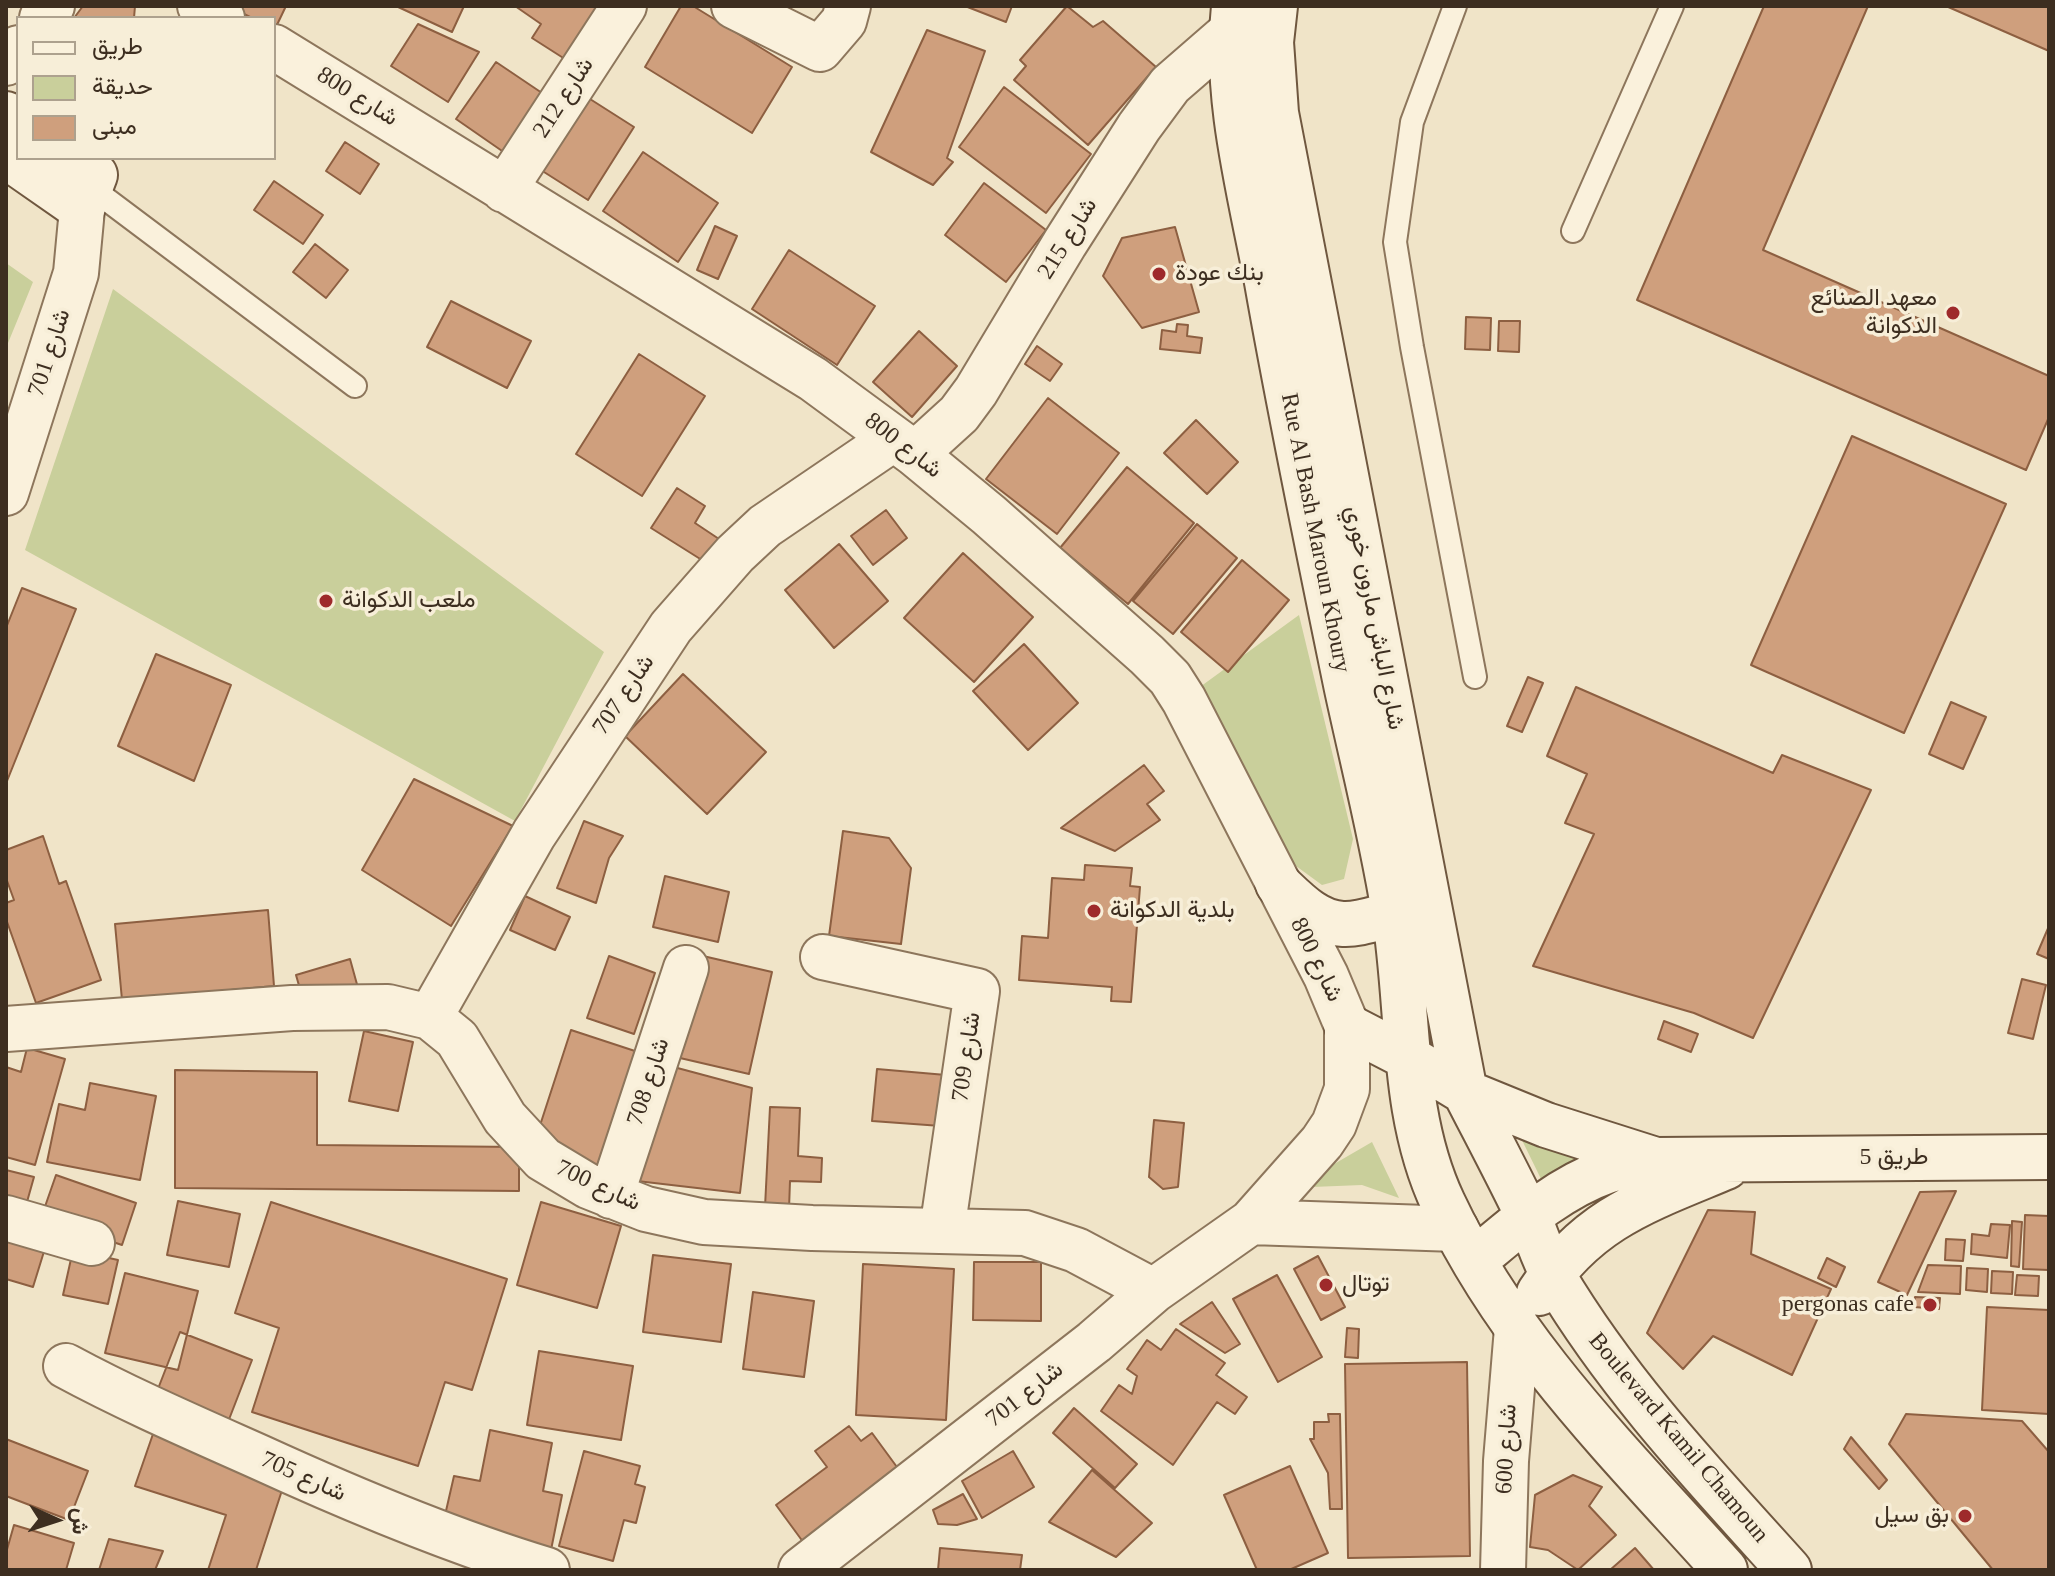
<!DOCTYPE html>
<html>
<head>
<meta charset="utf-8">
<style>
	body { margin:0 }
	#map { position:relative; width:2055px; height:1576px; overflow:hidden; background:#f0e4c8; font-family:"Times New Roman",Vazirmatn,serif }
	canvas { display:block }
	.frame { position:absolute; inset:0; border:8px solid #3d2e20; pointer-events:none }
	.legend { position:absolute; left:16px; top:16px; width:260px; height:144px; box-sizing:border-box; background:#f7eed8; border:2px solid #ada18e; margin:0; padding:10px 14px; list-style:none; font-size:24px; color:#3d2e20 }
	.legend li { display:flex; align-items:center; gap:16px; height:40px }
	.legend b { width:40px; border:2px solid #ada18e }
	.north { position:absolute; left:16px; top:1480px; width:80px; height:80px; -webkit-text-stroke:6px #f7eed8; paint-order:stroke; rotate:93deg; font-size:22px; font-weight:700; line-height:32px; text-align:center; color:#3d2e20 }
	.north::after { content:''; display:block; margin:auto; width:28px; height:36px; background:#3d2e20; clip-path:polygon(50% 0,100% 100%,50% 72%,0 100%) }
</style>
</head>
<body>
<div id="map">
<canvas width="2055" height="1576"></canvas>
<div class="frame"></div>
<ul class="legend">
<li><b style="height:10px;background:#faf1dc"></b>طريق</li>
<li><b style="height:22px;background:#c9cf9b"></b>حديقة</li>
<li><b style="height:22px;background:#cf9f7d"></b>مبنى</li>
</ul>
<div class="north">ش</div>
</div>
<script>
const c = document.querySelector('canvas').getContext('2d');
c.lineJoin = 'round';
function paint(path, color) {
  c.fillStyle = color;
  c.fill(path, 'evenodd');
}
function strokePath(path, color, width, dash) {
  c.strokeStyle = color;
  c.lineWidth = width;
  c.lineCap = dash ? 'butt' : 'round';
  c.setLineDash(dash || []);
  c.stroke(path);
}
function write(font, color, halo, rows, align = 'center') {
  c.font = font + ' "Times New Roman",Vazirmatn,serif';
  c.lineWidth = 7;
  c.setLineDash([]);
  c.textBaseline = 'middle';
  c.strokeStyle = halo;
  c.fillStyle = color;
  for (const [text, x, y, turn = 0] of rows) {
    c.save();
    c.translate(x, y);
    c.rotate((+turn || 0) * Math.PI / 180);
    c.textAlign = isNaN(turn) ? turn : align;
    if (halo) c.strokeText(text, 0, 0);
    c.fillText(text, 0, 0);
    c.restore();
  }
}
paint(new Path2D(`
	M6 263 33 282 6 348Z
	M113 289 604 652 515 821 25 550Z
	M1299 615 1353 839 1344 879 1322 885 1296 866 1193 692Z
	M1518 1132 1599 1157 1542 1181Z
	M1372 1142 1399 1198 1362 1185 1312 1187 1310 1178Z`), '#c9cf9b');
const building = new Path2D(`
	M83 6H135L134 18H74Z
	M228 6H286L275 29 274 18H252Z
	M396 6H464L452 32Z
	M515 6H613L568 61 532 38 541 24Z
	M681 6H693L792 67 752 133 645 67Z
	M965 6H1012L1006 22Z
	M1067 6 1093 27 1103 21 1156 67 1088 145 1014 80 1026 66 1020 60Z
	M1764 6H1868L1763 250 2049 376V417L2026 470 1637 300Z
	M1946 6H2049V51Z
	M418 24 479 52 448 102 391 66Z
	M927 30 985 51 947 158 953 162 933 185 871 152Z
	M496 62 545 95 505 153 456 119Z
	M1004 87 1091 154 1046 213 959 147Z
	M579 92 634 127 588 200 533 165Z
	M345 142 379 164 360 194 326 171Z
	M643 152 718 203 678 262 603 211Z
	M274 181 323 215 303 244 254 210Z
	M984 183 1046 230 1006 282 945 235Z
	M715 226 737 236 718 279 697 270Z
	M1175 227 1199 312 1142 328 1103 276 1122 238Z
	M315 244 348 270 326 298 293 272Z
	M789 250 875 306 837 365 752 309Z
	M451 301 531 341 507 388 427 347Z
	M1466 317 1491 318 1490 350 1465 349Z
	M1499 321H1520L1519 352 1498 351Z
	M1177 324 1188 325 1187 336 1202 338 1200 353 1160 349 1162 330 1176 332Z
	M919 331 957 366 912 417 873 382Z
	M1037 346 1062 364 1050 381 1025 364Z
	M639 354 705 396 642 496 576 454Z
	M1048 398 1119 453 1057 534 986 479Z
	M1196 420 1238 462 1207 494 1164 453Z
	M1852 436 2006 504 1904 733 1751 665Z
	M1127 467 1194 523 1128 604 1060 548Z
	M677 488 705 506 695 523 719 539 705 562 651 528Z
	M886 510 907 538 873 565 851 536Z
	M1197 524 1237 558 1173 634 1133 601Z
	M839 544 888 601 834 648 785 590Z
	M963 553 1033 617 974 682 904 618Z
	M1242 560 1289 600 1228 672 1181 632Z
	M22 588 76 609 7 781 6 628Z
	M1024 644 1078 703 1028 750 973 691Z
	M156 654 231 685 194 781 118 746Z
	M683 674 766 752 707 814 625 736Z
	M1528 677 1543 683 1522 732 1507 726Z
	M1576 687 1773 773 1782 755 1871 790 1753 1038 1694 1013 1533 966 1594 834 1565 823 1587 774 1547 756Z
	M1951 702 1986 717 1963 769 1929 754Z
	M1144 765 1164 791 1147 804 1160 820 1115 851 1061 828Z
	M414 779 513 826 451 926 362 870Z
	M584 821 623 836 609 858 596 903 557 888Z
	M843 831 889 838 911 868 901 944 829 936Z
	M43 836 59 884 66 881 101 980 36 1003 6 919V903L14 900 6 878V850Z
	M1085 865 1132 868 1130 886 1140 887 1131 1002 1111 1001 1112 987 1019 980 1022 936 1048 938 1052 878 1084 880Z
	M665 876 729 892 718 942 653 927Z
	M525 896 570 917 555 950 510 930Z
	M268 910 274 986 122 1000 115 924Z
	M2049 926V959L2037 954Z
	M609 956 655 973 634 1034 587 1018Z
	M703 956 772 972 749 1074 680 1058Z
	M350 959 358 988 304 1003 296 975Z
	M2022 979 2046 985 2033 1039 2008 1033Z
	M1664 1021 1698 1034 1691 1052 1658 1039Z
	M571 1030 641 1053 602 1170 533 1147Z
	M364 1031 413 1042 398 1111 349 1101Z
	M27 1048 65 1059 35 1165 6 1157V1067L21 1072Z
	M670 1066 752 1088 740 1193 637 1181Z
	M877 1069 946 1075 941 1126 872 1121Z
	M175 1070 317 1072V1145L519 1147V1191L175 1188Z
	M90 1083 156 1096 140 1180 47 1162 59 1104 85 1110Z
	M770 1107 800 1108 798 1156 822 1158 821 1182 790 1181 789 1209 765 1207Z
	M1154 1120 1184 1123 1178 1187 1163 1189 1149 1177Z
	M6 1170 34 1177 25 1209 6 1204Z
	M56 1175 136 1203 122 1245 41 1218Z
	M1956 1191 1907 1295 1878 1282 1920 1192Z
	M178 1201 240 1214 229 1267 167 1255Z
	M271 1202 507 1279 472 1390 445 1382 418 1466 252 1412 279 1328 235 1313Z
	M541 1202 621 1226 597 1308 517 1285Z
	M1708 1210 1755 1212 1751 1254 1831 1289 1792 1375 1713 1336 1683 1369 1647 1333Z
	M2025 1215 2049 1216V1270L2023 1269Z
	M2012 1221 2022 1222 2019 1267 2011 1266Z
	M1991 1224 2010 1225 2007 1258 1971 1254 1972 1234 1989 1236Z
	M6 1232 46 1245 33 1287 6 1279Z
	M1946 1239 1965 1240 1963 1261 1945 1260Z
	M73 1250 118 1260 108 1304 63 1295Z
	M653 1255 731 1264 721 1342 643 1332Z
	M1318 1256 1345 1307 1321 1320 1294 1269Z
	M1827 1258 1845 1267 1836 1287 1818 1278Z
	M974 1262H1041V1321L973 1320Z
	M863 1264 954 1269 946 1420 856 1415Z
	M1928 1265 1961 1266 1960 1294 1918 1292Z
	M1967 1268 1988 1269 1987 1292 1966 1290Z
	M1992 1271 2013 1272 2012 1294 1991 1293Z
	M125 1273 198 1291 178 1370 105 1353Z
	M1277 1275 1322 1357 1278 1382 1233 1299Z
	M2017 1275 2039 1276 2038 1296 2015 1295Z
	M753 1292 814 1301 804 1377 743 1369Z
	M1915 1297 1940 1298 1939 1309 1914 1307Z
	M1212 1302 1240 1344 1225 1353 1180 1324Z
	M1987 1307 2049 1310V1414L1982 1410Z
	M1347 1328 1359 1329 1358 1358 1345 1357Z
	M1176 1329 1225 1363 1216 1375 1247 1397 1235 1414 1217 1402 1173 1465 1101 1411 1119 1385 1132 1394 1137 1376 1127 1369 1147 1340 1161 1350Z
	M180 1332 252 1360 228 1422 156 1394Z
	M539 1351 633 1366 621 1440 527 1425Z
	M1467 1362 1470 1556 1348 1558 1345 1364Z
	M1074 1408 1137 1464 1115 1488 1053 1433Z
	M1328 1414H1340L1342 1509H1330L1328 1473 1310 1439H1314V1422H1329Z
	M1906 1414 2022 1421 2049 1452V1570H1993L1889 1444Z
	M849 1426 861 1441 872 1433 905 1478 809 1550 776 1505 827 1467 815 1451Z
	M490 1430 552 1443 543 1491 562 1495 549 1560 443 1524 454 1476 480 1481Z
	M153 1434 286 1478 256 1570H208L226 1515 135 1486Z
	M1851 1437 1887 1480 1879 1489 1844 1449Z
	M6 1439 88 1471 69 1520 6 1496Z
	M584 1451 640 1466 635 1484 645 1487 636 1523 624 1520 613 1561 559 1546Z
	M1013 1451 1034 1487 982 1518 962 1481Z
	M1290 1466 1328 1553 1289 1570H1257L1224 1495Z
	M1092 1470 1152 1523 1116 1557 1049 1522Z
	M1573 1475 1602 1487 1589 1506 1616 1535 1578 1570 1548 1550 1530 1547 1535 1495Z
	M963 1494 977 1519 957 1525 938 1524 933 1510Z
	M14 1525 74 1543 66 1570H6V1553Z
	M109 1539 163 1551 155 1570H99Z
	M940 1548 1022 1555 1020 1570H938Z
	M1635 1548 1654 1570H1610Z`);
paint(building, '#cf9f7d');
strokePath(building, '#8d5f41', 2);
const lane = new Path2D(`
	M1455 6 1412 122 1395 242 1412 347 1475 677
	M90 187 355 386
	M1573 231 1672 6`);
const street = new Path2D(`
	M200 6 222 18
	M734 6 820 49 844 21 848 6
	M42 18 52 6
	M274 47 813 379 915 454 989 515 1147 655 1170 678 1184 700 1326 976 1347 1026V1089L1334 1124 1322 1142 1251 1222 1153 1291 1094 1342 801 1570
	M6 63 18 48
	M504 190 624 6
	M915 454 959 414 976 391 1065 243 1139 127 1170 85 1231 32
	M6 493 76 273 82 209
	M823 957 977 991 942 1231
	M430 1017 534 834 671 627 735 554 765 526 893 439
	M6 1029 292 1008 388 1007 430 1017 457 1039 505 1118 543 1159 588 1186 646 1209 704 1222 812 1228 1025 1233 1076 1250 1153 1291
	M611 1196 686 968
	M6 1218 92 1243
	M1251 1222 1456 1229
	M66 1366C129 1400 194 1428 259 1457 353 1500 448 1540 547 1570
	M1503 1570 1506 1461 1517 1328`);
const secondary = new Path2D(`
	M1234 6C1224 98 1250 192 1267 282 1291 418 1319 553 1347 689 1363 763 1382 837 1394 912 1410 1009 1400 1112 1443 1203 1509 1344 1622 1455 1725 1570
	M1275 6 1271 42 1276 113 1465 1092C1486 1133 1508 1174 1528 1216 1537 1236 1543 1258 1554 1277 1618 1385 1706 1478 1789 1570
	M6 114 18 123
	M6 156 82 209 95 175 70 158
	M1278 884C1296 901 1316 923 1343 924 1359 925 1379 917 1394 914
	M1347 1026 1409 1058 1465 1092 1546 1125 1653 1159
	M1474 1261C1515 1227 1556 1189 1607 1171 1623 1166 1640 1164 1656 1160L2049 1157
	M1539 1293C1588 1218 1647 1200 1726 1167`);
strokePath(lane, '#8d765c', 26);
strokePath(street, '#8d765c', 48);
strokePath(secondary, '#6f573f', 48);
strokePath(lane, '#faf1dc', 22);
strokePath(street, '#faf1dc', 44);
strokePath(secondary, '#faf1dc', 44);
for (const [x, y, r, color] of [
	[1159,274,8,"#9e2a2b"],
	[1953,313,8,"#9e2a2b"],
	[326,601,8,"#9e2a2b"],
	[1094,911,8,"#9e2a2b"],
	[1326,1285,8,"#9e2a2b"],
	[1930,1305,8,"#9e2a2b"],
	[1965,1516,8,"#9e2a2b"]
]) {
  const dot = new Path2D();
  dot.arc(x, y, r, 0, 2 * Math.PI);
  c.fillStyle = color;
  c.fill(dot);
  strokePath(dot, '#f7eed8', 3);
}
write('24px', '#3d2e20', '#f7eed8', [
	["800 شارع",357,97,32],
	["شارع 212",564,98,-57],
	["شارع 215",1068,239,-58],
	["شارع 701",50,353,-72],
	["800 شارع",903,446,38],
	["Rue Al Bash Maroun Khoury",1315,533,79],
	["شارع الباش مارون خوري",1374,618,79],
	["شارع 707",624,695,-56],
	["800 شارع",1316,960,64],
	["شارع 709",967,1057,-82],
	["شارع 708",649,1082,-72],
	["طريق 5",1894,1158],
	["شارع 700",598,1186,25],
	["شارع 701",1025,1395,-38],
	["Boulevard Kamil Chamoun",1678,1438,50],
	["شارع 600",1507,1449,-87],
	["شارع 705",303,1477,24]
]);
write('24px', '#3d2e20', '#f7eed8', [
	["بنك عودة",1175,274],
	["معهد الصنائع",1937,299,"right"],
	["الدكوانة",1937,327,"right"],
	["ملعب الدكوانة",342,601],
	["بلدية الدكوانة",1110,911],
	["توتال",1342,1285],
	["pergonas cafe",1914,1305,"right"],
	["بق سيل",1949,1516,"right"]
], 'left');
</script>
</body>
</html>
